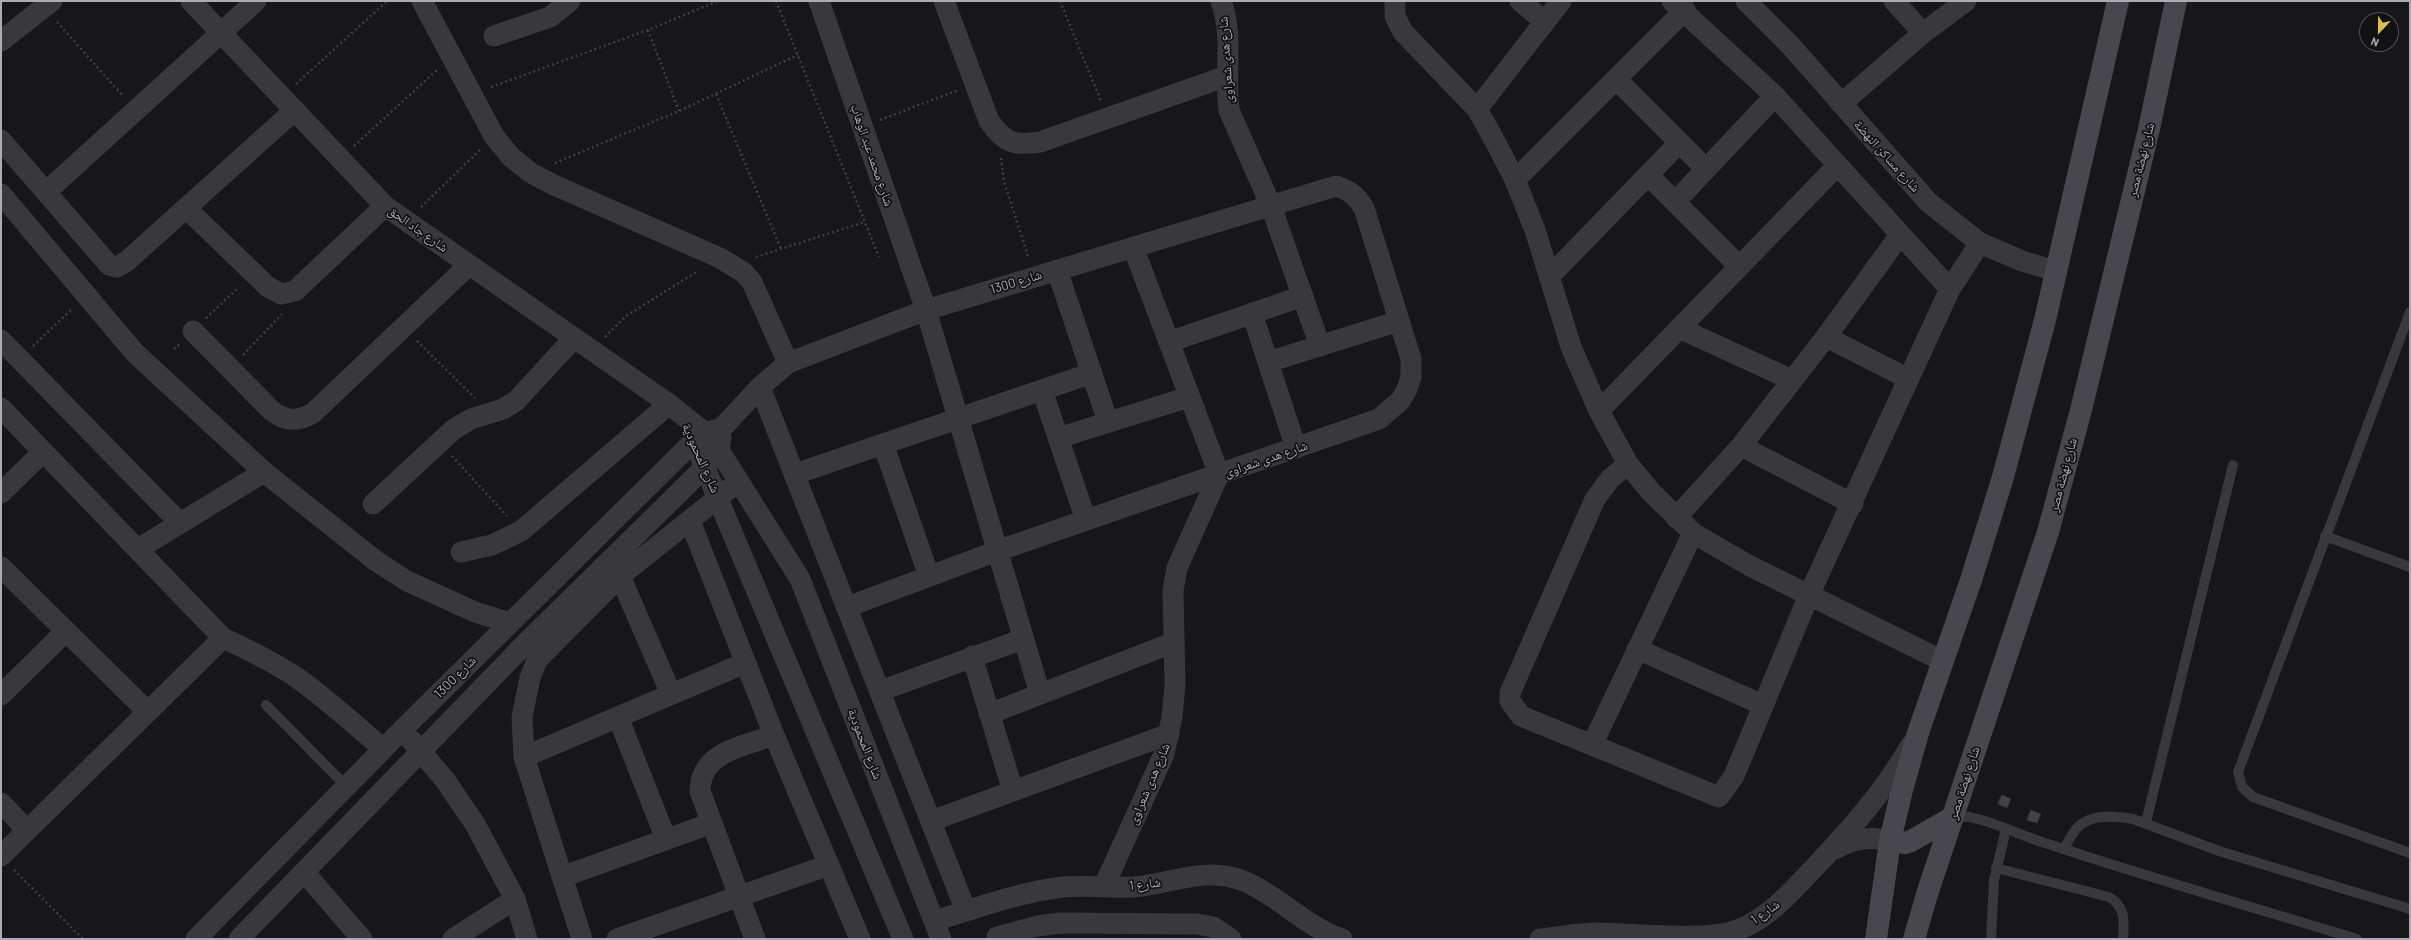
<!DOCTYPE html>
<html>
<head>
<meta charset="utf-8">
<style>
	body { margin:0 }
	#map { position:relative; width:2411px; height:940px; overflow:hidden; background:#171719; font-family:Barlow,sans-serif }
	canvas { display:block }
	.frame { position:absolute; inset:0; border:2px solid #aaadb7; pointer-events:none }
	.north { position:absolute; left:2359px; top:12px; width:40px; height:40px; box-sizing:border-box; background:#121214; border:1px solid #4f5055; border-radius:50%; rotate:202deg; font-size:11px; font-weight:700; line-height:16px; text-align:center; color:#aaadb7 }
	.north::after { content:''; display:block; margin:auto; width:14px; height:18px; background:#dec049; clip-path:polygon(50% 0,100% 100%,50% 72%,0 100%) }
</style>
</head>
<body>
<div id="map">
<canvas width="2411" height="940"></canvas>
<div class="frame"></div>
<div class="north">N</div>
</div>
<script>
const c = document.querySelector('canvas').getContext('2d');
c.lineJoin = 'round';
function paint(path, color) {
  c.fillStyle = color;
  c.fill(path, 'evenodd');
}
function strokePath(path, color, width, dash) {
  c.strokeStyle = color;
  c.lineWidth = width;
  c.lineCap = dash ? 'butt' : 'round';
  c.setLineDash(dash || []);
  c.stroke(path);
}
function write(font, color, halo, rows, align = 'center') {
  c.font = font + ' Barlow,"Noto Naskh Arabic",sans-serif';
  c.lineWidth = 3.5;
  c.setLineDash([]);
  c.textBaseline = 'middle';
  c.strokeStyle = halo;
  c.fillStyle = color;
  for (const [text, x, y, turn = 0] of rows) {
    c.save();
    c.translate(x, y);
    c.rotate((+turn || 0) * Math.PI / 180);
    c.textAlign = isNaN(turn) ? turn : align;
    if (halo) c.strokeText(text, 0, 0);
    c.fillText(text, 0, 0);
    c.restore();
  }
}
const building = new Path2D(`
	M2002 795 2011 799 2007 808 1998 804Z
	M2031 810 2041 814 2037 823 2027 820Z`);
paint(building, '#444448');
strokePath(building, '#323134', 1);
strokePath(new Path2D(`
	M776 1 879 257
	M1060 1 1101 101
	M57 22 123 96
	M648 30 679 111
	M296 84 387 1
	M491 87 648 30 718 1
	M716 94 781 249
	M880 120 958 90
	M354 146 437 70
	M1001 158 1004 182 1029 259
	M555 163 679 111 798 55
	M421 207 481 149
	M756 257 865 222
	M206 318 239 287
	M605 337 626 316 698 271
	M417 341 475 398
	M33 346 72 309
	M174 349 180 344
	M243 355 282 314
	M452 456 507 516
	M14 870 83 939`), '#3e3f44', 2.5, [2, 3]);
strokePath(new Path2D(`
	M2410 312 2238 772 2242 787 2253 797 2410 853
	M2325 536 2410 567
	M266 705 346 786
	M1953 817C1972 812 2013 832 2033 839 2140 875 2249 906 2357 939
	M2146 822 2233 465
	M2064 849C2068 842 2072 833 2078 827 2091 813 2116 816 2133 819L2219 851 2410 909
	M1996 868 2109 897C2126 907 2124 921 2123 939
	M1991 939 1994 880 2006 829`), '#38383d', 10);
strokePath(new Path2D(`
	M191 1 385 206 669 404 705 433 719 450 800 579 941 939
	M422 1 494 136 511 157 531 173 554 185 720 258 743 272 752 282 788 363
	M819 1 926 310 1040 694
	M944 1 989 121C1005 143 1013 146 1040 142L1227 76
	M1221 1C1234 36 1224 74 1229 110L1271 206 1320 346
	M1395 1V16L1403 32 1477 109 1497 145 1515 180 1535 230 1571 347 1599 411 1628 464 1651 492 1693 533 1750 566 1943 661
	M1520 1 1545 22
	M1672 1 1775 96 1950 289
	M1746 1 1791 46 1928 202 1980 243 2022 261 2056 271
	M1894 1 1923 33
	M494 36 550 17 570 1
	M1 41 52 1
	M1616 79 1706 169
	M1841 104 1923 33 1966 1
	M1477 109 1561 1
	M1 140 109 265 117 267 127 261 295 110
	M1648 175 1739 266
	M1515 180 1685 10
	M46 192 256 1
	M1 194 135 353 264 472 376 561 407 581 475 612 510 623
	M1675 202 1775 96
	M186 208 268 287 281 294 295 291 385 206
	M1057 270 1108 422
	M1549 277 1679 143
	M1252 313 1296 448
	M1679 328 1792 380
	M193 331 271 410C286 422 297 422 313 413L469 265
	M1826 337 1909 379
	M1 340 180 523
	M1169 342 1303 296
	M1268 362 1399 321
	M760 387 966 911
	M1042 390 1086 520
	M1 408 223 638C247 649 271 661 293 675 325 697 354 724 383 749
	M1599 411 1837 166
	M1058 438 1189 397
	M883 444 929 576
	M1741 446 1853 504
	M700 456 903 939
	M1628 464 1610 479 1595 499 1510 693V701L1521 716 1719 797 1734 776 1809 595 1950 289 1980 243
	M795 474 1092 373
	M1 493 43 452
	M373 504 454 429 471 419 503 409 516 401 574 338
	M1676 518 1741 446 1826 337 1900 235
	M690 521 774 735 860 939
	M138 549 264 472
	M461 552 492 545 521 531 669 404
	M1 567 147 711
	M620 576 671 694
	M847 607 997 551 1219 474 1133 247
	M1637 649 1763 705
	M972 656 1013 791
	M880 691 1023 639
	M1 695 66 631
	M989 714 1172 643
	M618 717 666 839
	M412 741 445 780 475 824 515 899 527 939
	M1592 745 1693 533
	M524 757 745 663
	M1 803 27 830
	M931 821 1169 734
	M1835 849C1852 839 1871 836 1890 841
	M1 856 223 638
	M304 872 362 939
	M562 877 712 823
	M935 921C976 908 1020 892 1063 887 1087 885 1110 888 1133 887 1171 884 1208 865 1246 882 1280 897 1306 927 1342 939
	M997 937 1037 926 1060 923 1197 924 1213 927 1231 939
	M196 939 401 731 693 442 705 433 722 428 760 387 788 363 926 310 1336 186C1349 190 1357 196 1364 208L1411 359V377L1407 389 1401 400 1379 419 1219 474 1177 568 1173 591 1175 684 1172 717 1164 754 1104 886
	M239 939 524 645 705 467 719 450 721 438
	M453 939 515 899
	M582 939 524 757 522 717 530 678 537 660 620 576 729 489
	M617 939 829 865
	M755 939 700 791C701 751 743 747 774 735
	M1540 939C1559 937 1578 933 1597 933 1640 934 1685 940 1727 933 1763 925 1789 894 1813 869 1850 830 1884 792 1911 745`), '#38383d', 21);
strokePath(new Path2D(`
	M1890 841 1905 843 1911 841 1953 817
	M1876 939 1890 841 1902 790 1918 733 1971 580 2003 477 2045 320 2118 1
	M1914 939 1928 891 2048 532 2081 410 2149 129 2176 1`), '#47474d', 22);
write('13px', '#aaadb7', '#121214', [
	["شارع هدى شعراوى",1226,60,-94],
	["شارع محمد عبد الوهاب",872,155,71],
	["شارع مساكن النهضة",1887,156,48],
	["شارع نهضة مصر",2141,160,-76],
	["شارع جاد الحق",418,229,35],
	["شارع 1300",1016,282,-17],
	["شارع المحمودية",701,458,66],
	["شارع هدى شعراوى",1266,459,-19],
	["شارع نهضة مصر",2063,475,-75],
	["شارع 1300",455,677,-45],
	["شارع المحمودية",865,744,69],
	["شارع نهضة مصر",1964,783,-72],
	["شارع هدى شعراوى",1149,784,-67],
	["شارع 1",1145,884,-7],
	["شارع 1",1765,912,-35]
]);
</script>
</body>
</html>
